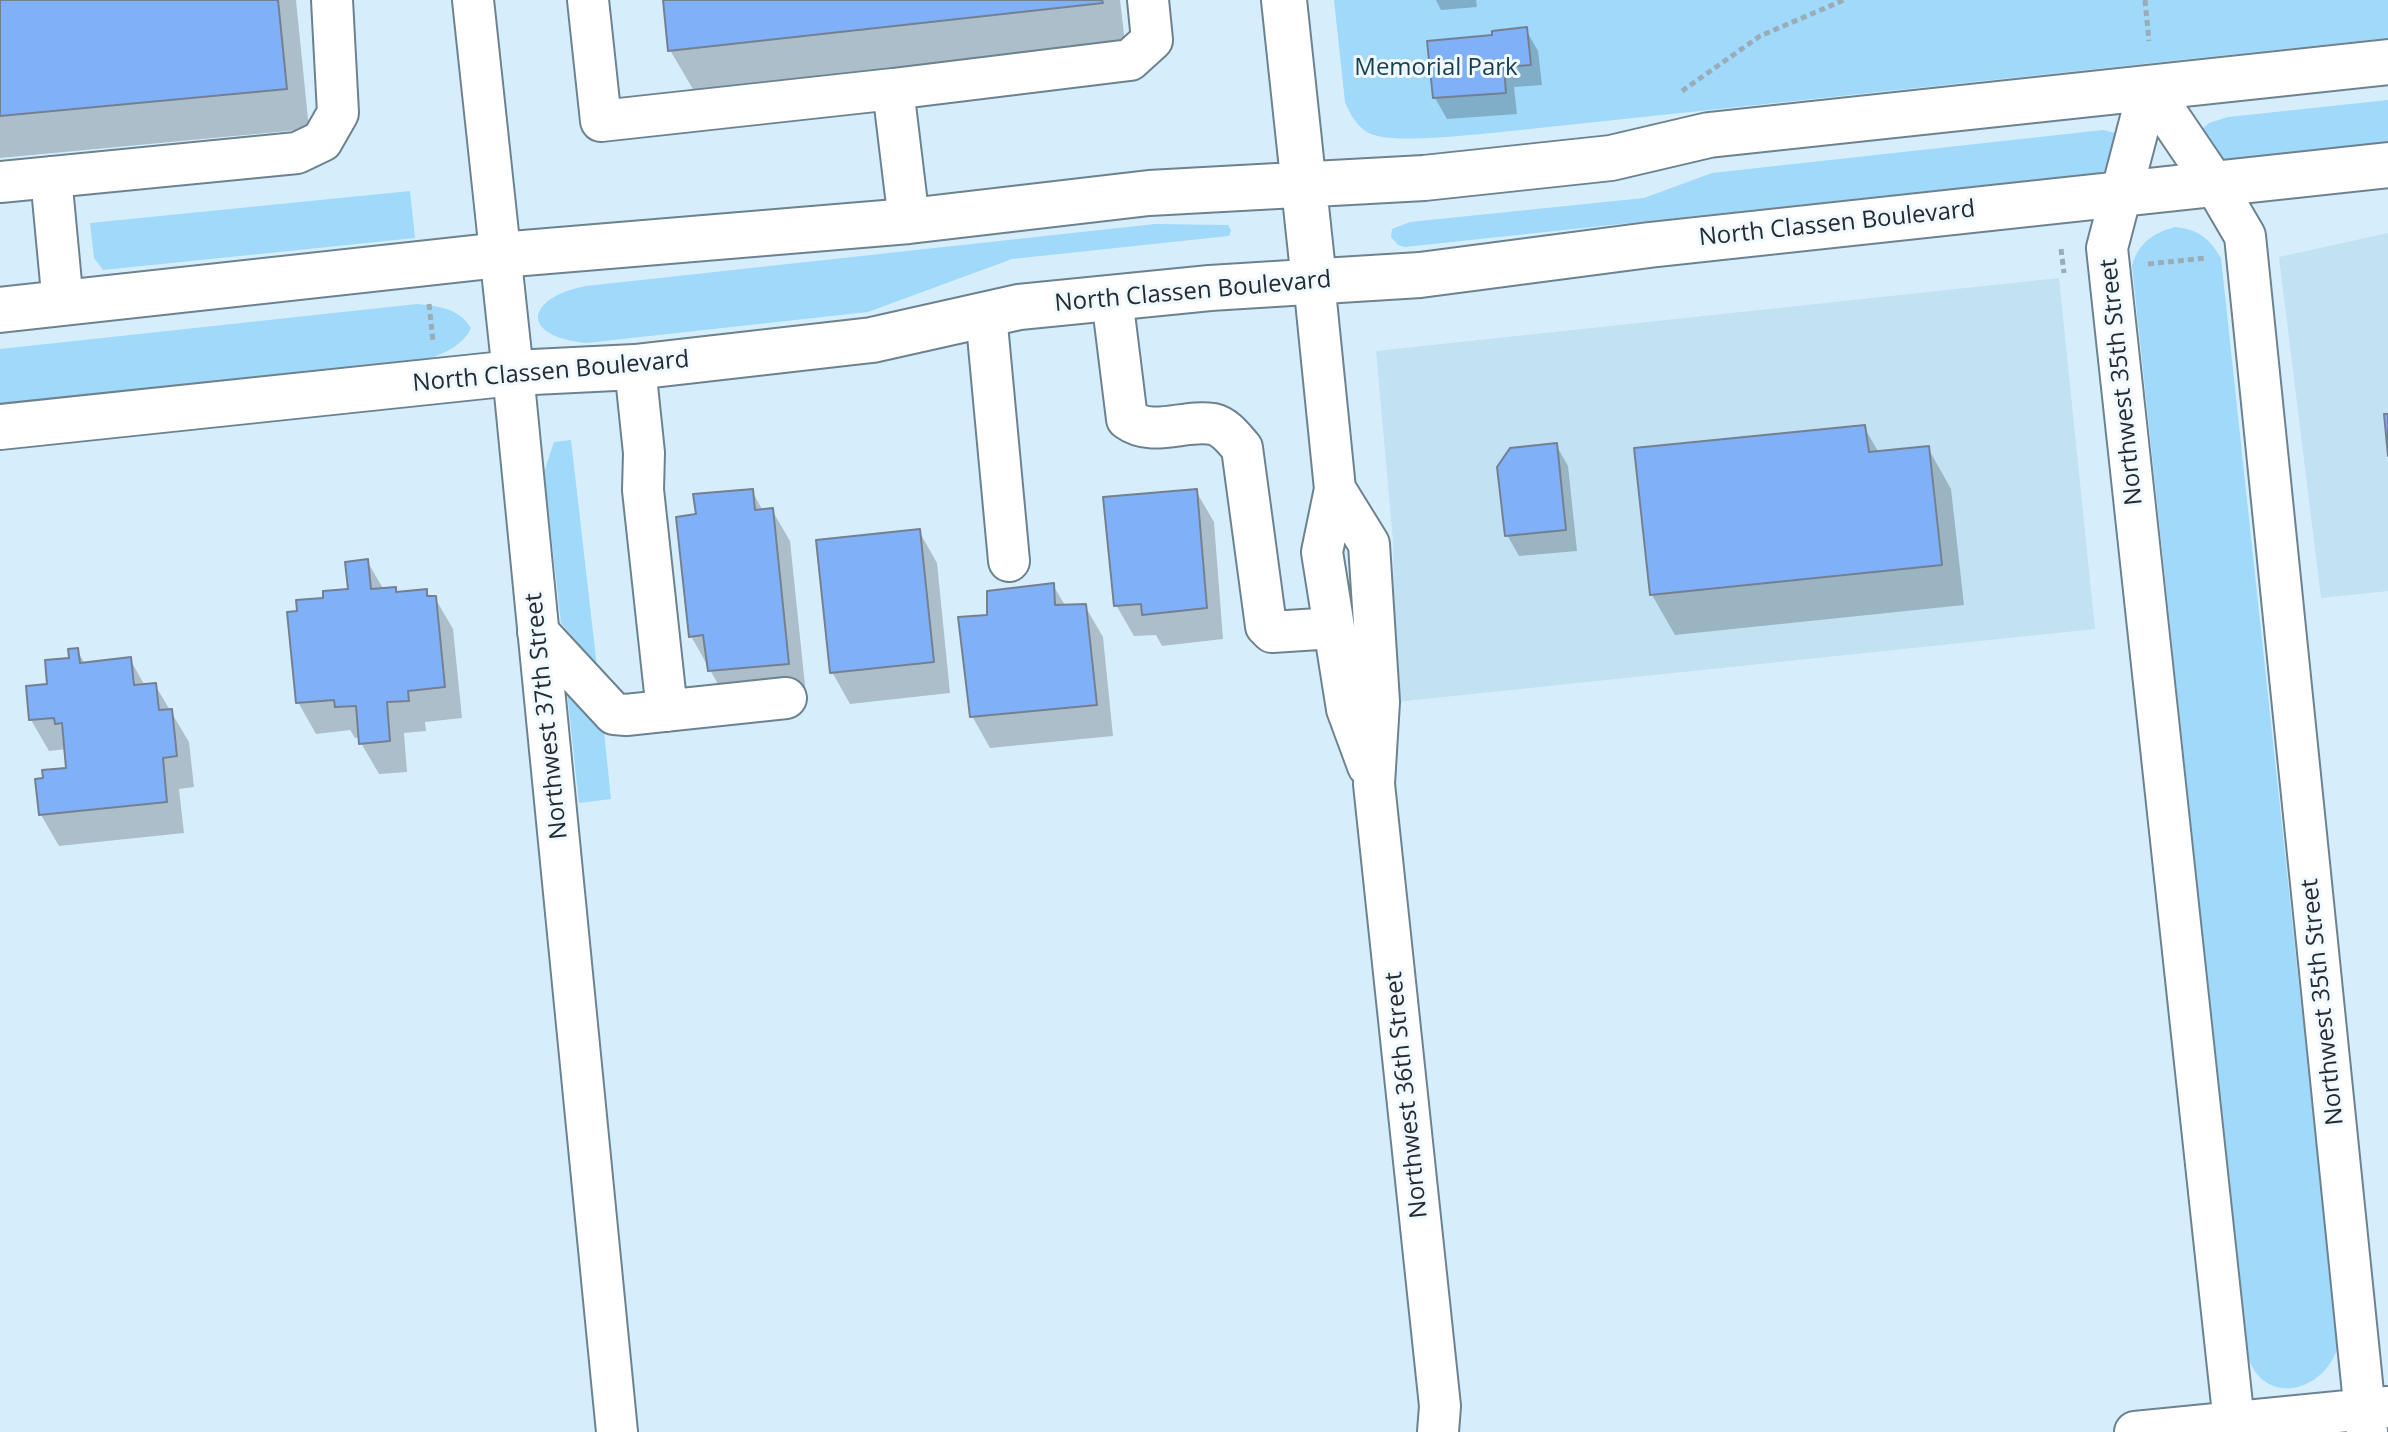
<!DOCTYPE html>
<html>
<head>
<meta charset="utf-8">
<style>
	body { margin:0 }
	canvas { display:block; background:#d6eefc }
</style>
</head>
<body>
<canvas width="2388" height="1432"></canvas>
<script>
const c = document.querySelector('canvas').getContext('2d');
c.lineJoin = 'round';
function paint(path, color) {
  c.fillStyle = color;
  c.fill(path, 'evenodd');
}
function strokePath(path, color, width, dash) {
  c.strokeStyle = color;
  c.lineWidth = width;
  c.lineCap = dash ? 'butt' : 'round';
  c.setLineDash(dash || []);
  c.stroke(path);
}
function write(font, color, halo, rows, align = 'center') {
  c.font = font + ' "Open Sans",sans-serif';
  c.lineWidth = 6;
  c.setLineDash([]);
  c.textBaseline = 'middle';
  c.strokeStyle = halo;
  c.fillStyle = color;
  for (const [text, x, y, turn = 0] of rows) {
    c.save();
    c.translate(x, y);
    c.rotate((+turn || 0) * Math.PI / 180);
    c.textAlign = isNaN(turn) ? turn : align;
    if (halo) c.strokeText(text, 0, 0);
    c.fillText(text, 0, 0);
    c.restore();
  }
}
paint(new Path2D(`
	M2388 233V591L2321 598 2279 257Z
	M2059 278 2095 629 1396 702 1393 541 1376 351Z`), '#c2e1f3');
paint(new Path2D(`
	M1334 0H2388V38L1492 133C1466 135 1387 145 1367 132 1356 125 1350 114 1345 102Z
	M2388 100V143L2228 160 2219 159 2201 130 2209 123 2228 117Z
	M2103 130 2119 134 2108 170 2097 173 1405 247 1398 245 1391 237 1392 229 1410 222 1644 198 1712 173Z
	M410 191 415 238 103 270 94 258 90 223Z
	M1155 224 1228 225 1231 230 1229 236 1012 259 868 312 586 343C519 336 525 298 586 286Z
	M2175 227C2198 229 2209 238 2221 258L2338 1347C2323 1394 2262 1407 2247 1354L2132 266C2138 243 2153 233 2175 227Z
	M417 304C438 306 459 308 471 328 464 345 443 354 426 360L0 405V349Z
	M571 440 597 667 561 623 544 472 554 442Z
	M566 682 604 732 611 799 579 803Z`), '#a0d9f9');
paint(new Path2D(`
	M0 0H296L309 129 0 158Z
	M665 0H1120L1125 43 694 91 670 50Z
	M1436 0H1476L1477 7 1441 10Z
	M1526 30 1538 51 1542 85 1514 87 1517 114 1447 119 1435 98 1494 36Z
	M1864 427 1879 453 1928 448 1951 489 1964 605 1675 635 1652 595Z
	M1556 445 1568 466 1577 551 1519 556 1507 535Z
	M752 491 763 511 772 510 790 541 806 695 728 702 691 636 698 516Z
	M1196 491 1214 522 1223 639 1162 646 1156 635 1134 636 1116 605Z
	M919 531 937 563 950 693 850 704 832 672Z
	M367 561 384 590 395 589 398 594 426 591 430 598H435L453 629 462 718 425 722 426 731 404 733 407 772 379 774 361 743V737L355 738 350 730 316 734 298 702 299 613 350 591Z
	M1053 585 1066 607 1085 606 1103 637 1113 736 990 748 972 716 990 617Z
	M77 650 85 664 130 659 145 686 155 685 189 742 194 787 179 789 184 833 59 846 41 815 68 770 66 749 49 751 31 720 49 686Z`), '#0003');
const building = new Path2D(`
	M0 0H278L287 89 0 116Z
	M663 0H1102L1103 3 668 51Z
	M1527 27 1531 65 1504 67 1506 93 1433 98 1427 41 1492 35V31Z
	M2384 414H2388V456Z
	M1865 425 1869 452 1929 446 1942 565 1650 595 1634 448Z
	M1557 443 1566 530 1505 536 1497 467 1510 448Z
	M753 489 755 510 773 508 789 664 708 671 703 635 689 637 676 517 696 514 693 494Z
	M1197 489 1207 608 1142 615 1141 604 1114 606 1103 497Z
	M920 529 934 662 830 673 816 540Z
	M368 559 371 589 396 587V592L427 589V596H436L445 687 408 691 409 701 387 702 390 741 359 744 356 706 335 707 334 700 296 703 287 612 297 611 296 600 323 598V591L348 589 345 562Z
	M1054 583 1055 605 1086 604 1097 705 970 717 958 617 987 615V591Z
	M78 648 80 663 131 657 134 685 156 683 159 710 172 709 177 756 163 758 167 802 39 815 35 779 43 778 42 770 66 768 62 723 55 724 54 718 29 720 26 686 47 684 45 660 69 658 68 649Z`);
paint(building, '#80b0f7');
strokePath(building, '#748092', 2);
const minor = new Path2D(`
	M473 0 513 373 617 1432
	M588 0 601 121 893 89
	M2149 87 2214 183 2245 236 2367 1432
	M2149 87 2107 248 2235 1432
	M51 177 63 304
	M0 182 297 153 322 141 338 113 332 0
	M909 221 893 89 1130 60 1152 40 1148 0
	M1314 281 1335 489 1322 552 1347 709 1368 766
	M1112 298 1127 419C1153 438 1184 419 1213 424 1226 427 1234 439 1242 448L1266 626 1272 632 1334 628
	M986 314 1009 561
	M635 367 644 453 643 490 667 711
	M1335 489 1369 544 1379 702 1374 784 1440 1406 1438 1432
	M538 632 614 714 626 715 786 698
	M2135 1432 2388 1407`);
const major = new Path2D(`
	M1284 0 1314 281
	M0 310 500 255 909 221 1149 193 1424 178 1611 158 1709 135 2388 62
	M0 427 513 373 635 367 872 340 1019 307 1210 288 1420 275 1649 245 2388 165`);
strokePath(minor, '#6d828f', 44);
strokePath(major, '#6d828f', 48);
strokePath(new Path2D(`
	M2145 0 2149 41
	M1682 91 1760 36 1844 0
	M2061 249 2064 273
	M2148 264 2206 258
	M429 304 433 341`), '#99acb7', 5, [6, 4]);
strokePath(minor, '#fff', 40);
strokePath(major, '#fff', 44);
write('24px', '#163f54', '#eff9fe', [
	["Memorial Park",1436,68]
]);
write('24px', '#232c32', '#eff9fe', [
	["North Classen Boulevard",1837,224,-6],
	["North Classen Boulevard",1193,292,-5],
	["North Classen Boulevard",551,372,-5],
	["Northwest 35th Street",2122,382,-96],
	["Northwest 37th Street",547,716,-96],
	["Northwest 35th Street",2323,1002,-96],
	["Northwest 36th Street",1407,1095,-96]
]);
</script>
</body>
</html>
